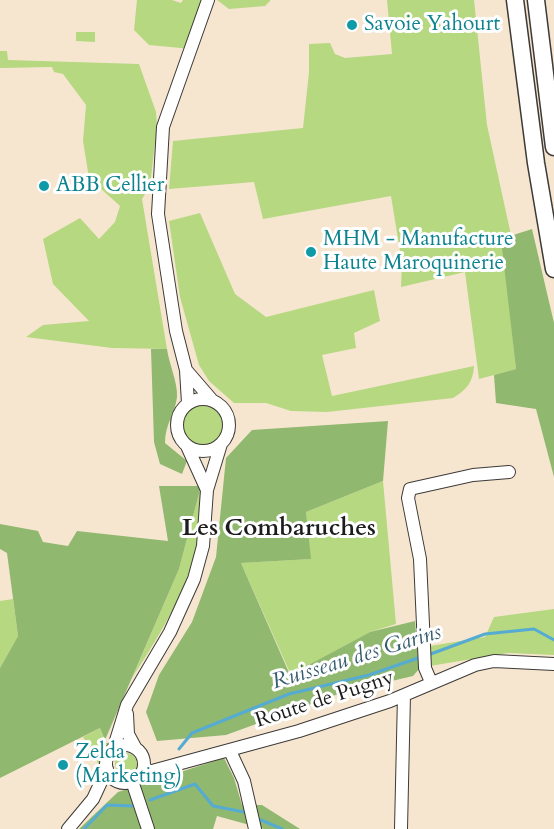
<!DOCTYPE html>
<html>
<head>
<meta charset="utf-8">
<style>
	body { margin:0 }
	canvas { display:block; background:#f6e6d0 }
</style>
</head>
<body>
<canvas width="554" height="829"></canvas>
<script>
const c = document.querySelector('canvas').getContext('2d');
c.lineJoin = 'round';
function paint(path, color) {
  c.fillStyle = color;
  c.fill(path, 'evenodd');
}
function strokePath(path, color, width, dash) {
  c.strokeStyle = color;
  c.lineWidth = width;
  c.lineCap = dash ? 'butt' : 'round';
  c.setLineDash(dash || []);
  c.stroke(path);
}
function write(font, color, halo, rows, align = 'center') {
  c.font = font + ' Cardo,serif';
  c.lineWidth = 6;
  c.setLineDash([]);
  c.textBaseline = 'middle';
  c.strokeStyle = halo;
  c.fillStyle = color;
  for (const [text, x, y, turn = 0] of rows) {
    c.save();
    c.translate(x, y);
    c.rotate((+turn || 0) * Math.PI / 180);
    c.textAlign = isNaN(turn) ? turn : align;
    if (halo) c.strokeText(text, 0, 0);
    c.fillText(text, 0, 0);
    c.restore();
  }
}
paint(new Path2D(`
	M137 0H172L181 3 183 0H207L191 49 149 45 134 30Z
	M217 0H270V1L265 6 229 9Z
	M387 0H474L487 125 511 235 502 239 516 369 479 379 465 272 401 287 402 263 391 196 263 219 254 182 169 189 173 141 303 128 309 72V44L330 43 335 54 345 58 392 54Z
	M76 32H95V42L76 41Z
	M0 51H7L8 60 139 64 156 112 157 126 150 186 142 199 167 349 112 348 26 337 43 325 89 321 53 284 43 239 80 218 99 239 115 222 120 206 89 178 83 141 86 105 63 74 54 72 52 67 0 68Z
	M200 213 235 294 266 317 374 290 380 321 354 333 356 348 322 355 332 396 474 366C473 383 466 390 453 398L327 412 291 411 266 403H234L209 381 199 365 180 297 169 221Z
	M182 425a21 21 0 1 1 42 0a21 21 0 1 1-42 0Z
	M383 481 396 624 370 632 291 675 241 563 310 559 306 512Z
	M201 486C200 501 201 517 199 532 192 584 160 635 132 678L179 569Z
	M13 599 18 636 0 668V601Z
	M554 609V655L508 653 430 666V646L485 637 494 617Z
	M100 728 106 743H109L99 765 83 737Z
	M115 764a11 11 0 1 1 22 0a11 11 0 1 1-22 0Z`), '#b6d880');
paint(new Path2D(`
	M532 229 554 323V477L536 409 496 403 494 375 516 369 501 239Z
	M151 349H167C169 364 178 383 177 397 175 414 165 424 165 443L187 461 182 474 160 464 154 442Z
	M388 421 383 481 306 512 311 559 241 563 290 675 370 632 415 621 419 669 413 676 341 693 226 735 157 741 146 712 159 675 192 622 216 557 226 458 252 430Z
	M159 486H201L179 569 105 740 100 728 0 778V668L18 636 7 553 0 549V524L38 531 43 542 68 546 77 531 168 541Z
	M224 758 234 778 242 805H262L300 829H264L217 816 213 829H79L118 792Z`), '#90b86e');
strokePath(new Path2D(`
	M428 655 485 634 534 629 554 640
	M179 749 192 733 289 694 369 675 421 657
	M150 800 195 784 213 806 244 812
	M261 820 282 829
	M84 829 107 805 134 806`), '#55abd2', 3);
const minor = new Path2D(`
	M208 0 163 127 158 214 176 331 186 370 211 399
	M186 370 188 403
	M177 425a26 26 0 1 1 52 0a26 26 0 1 1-52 0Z
	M187 446 207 490
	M431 682 425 668 420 559 408 498 410 489 473 475 509 472
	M127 714 128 734 135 747
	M106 764a19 19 0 1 1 38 0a19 19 0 1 1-38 0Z
	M113 750 127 705 170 632 194 579 203 546 207 490 221 444
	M230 751 244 781 255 829
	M141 774 299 731 390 701 475 665 494 661 554 664
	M132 781 148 829
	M68 829 93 799 107 769
	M401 829 404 695`);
const highway = new Path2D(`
	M515 0 536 163 554 269
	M536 0 554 147`);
strokePath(minor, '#3d3a37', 14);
strokePath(highway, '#3d3a37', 19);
strokePath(minor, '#fff', 12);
strokePath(highway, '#fff', 16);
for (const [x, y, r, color] of [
	[352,25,6,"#0f9aa8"],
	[44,186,6,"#0f9aa8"],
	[311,252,6,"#0f9aa8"],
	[63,765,6,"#0f9aa8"]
]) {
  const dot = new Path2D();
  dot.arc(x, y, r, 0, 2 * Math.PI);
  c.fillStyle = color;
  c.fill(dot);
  strokePath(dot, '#fff', 2);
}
write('21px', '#0d838f', '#fff', [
	["Savoie Yahourt",364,25],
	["ABB Cellier",56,186],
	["MHM - Manufacture",323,240],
	["Haute Maroquinerie",323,264],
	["Zelda",75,753],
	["(Marketing)",75,777]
], 'left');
write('21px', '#1c1c1c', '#fff', [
	["Route de Pugny",325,700,-18]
]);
write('italic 22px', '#365c6e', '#fff', [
	["Ruisseau des Garins",357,658,-17]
]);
write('bold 24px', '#1c1c1c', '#fff', [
	["Les Combaruches",279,529]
]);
</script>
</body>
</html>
